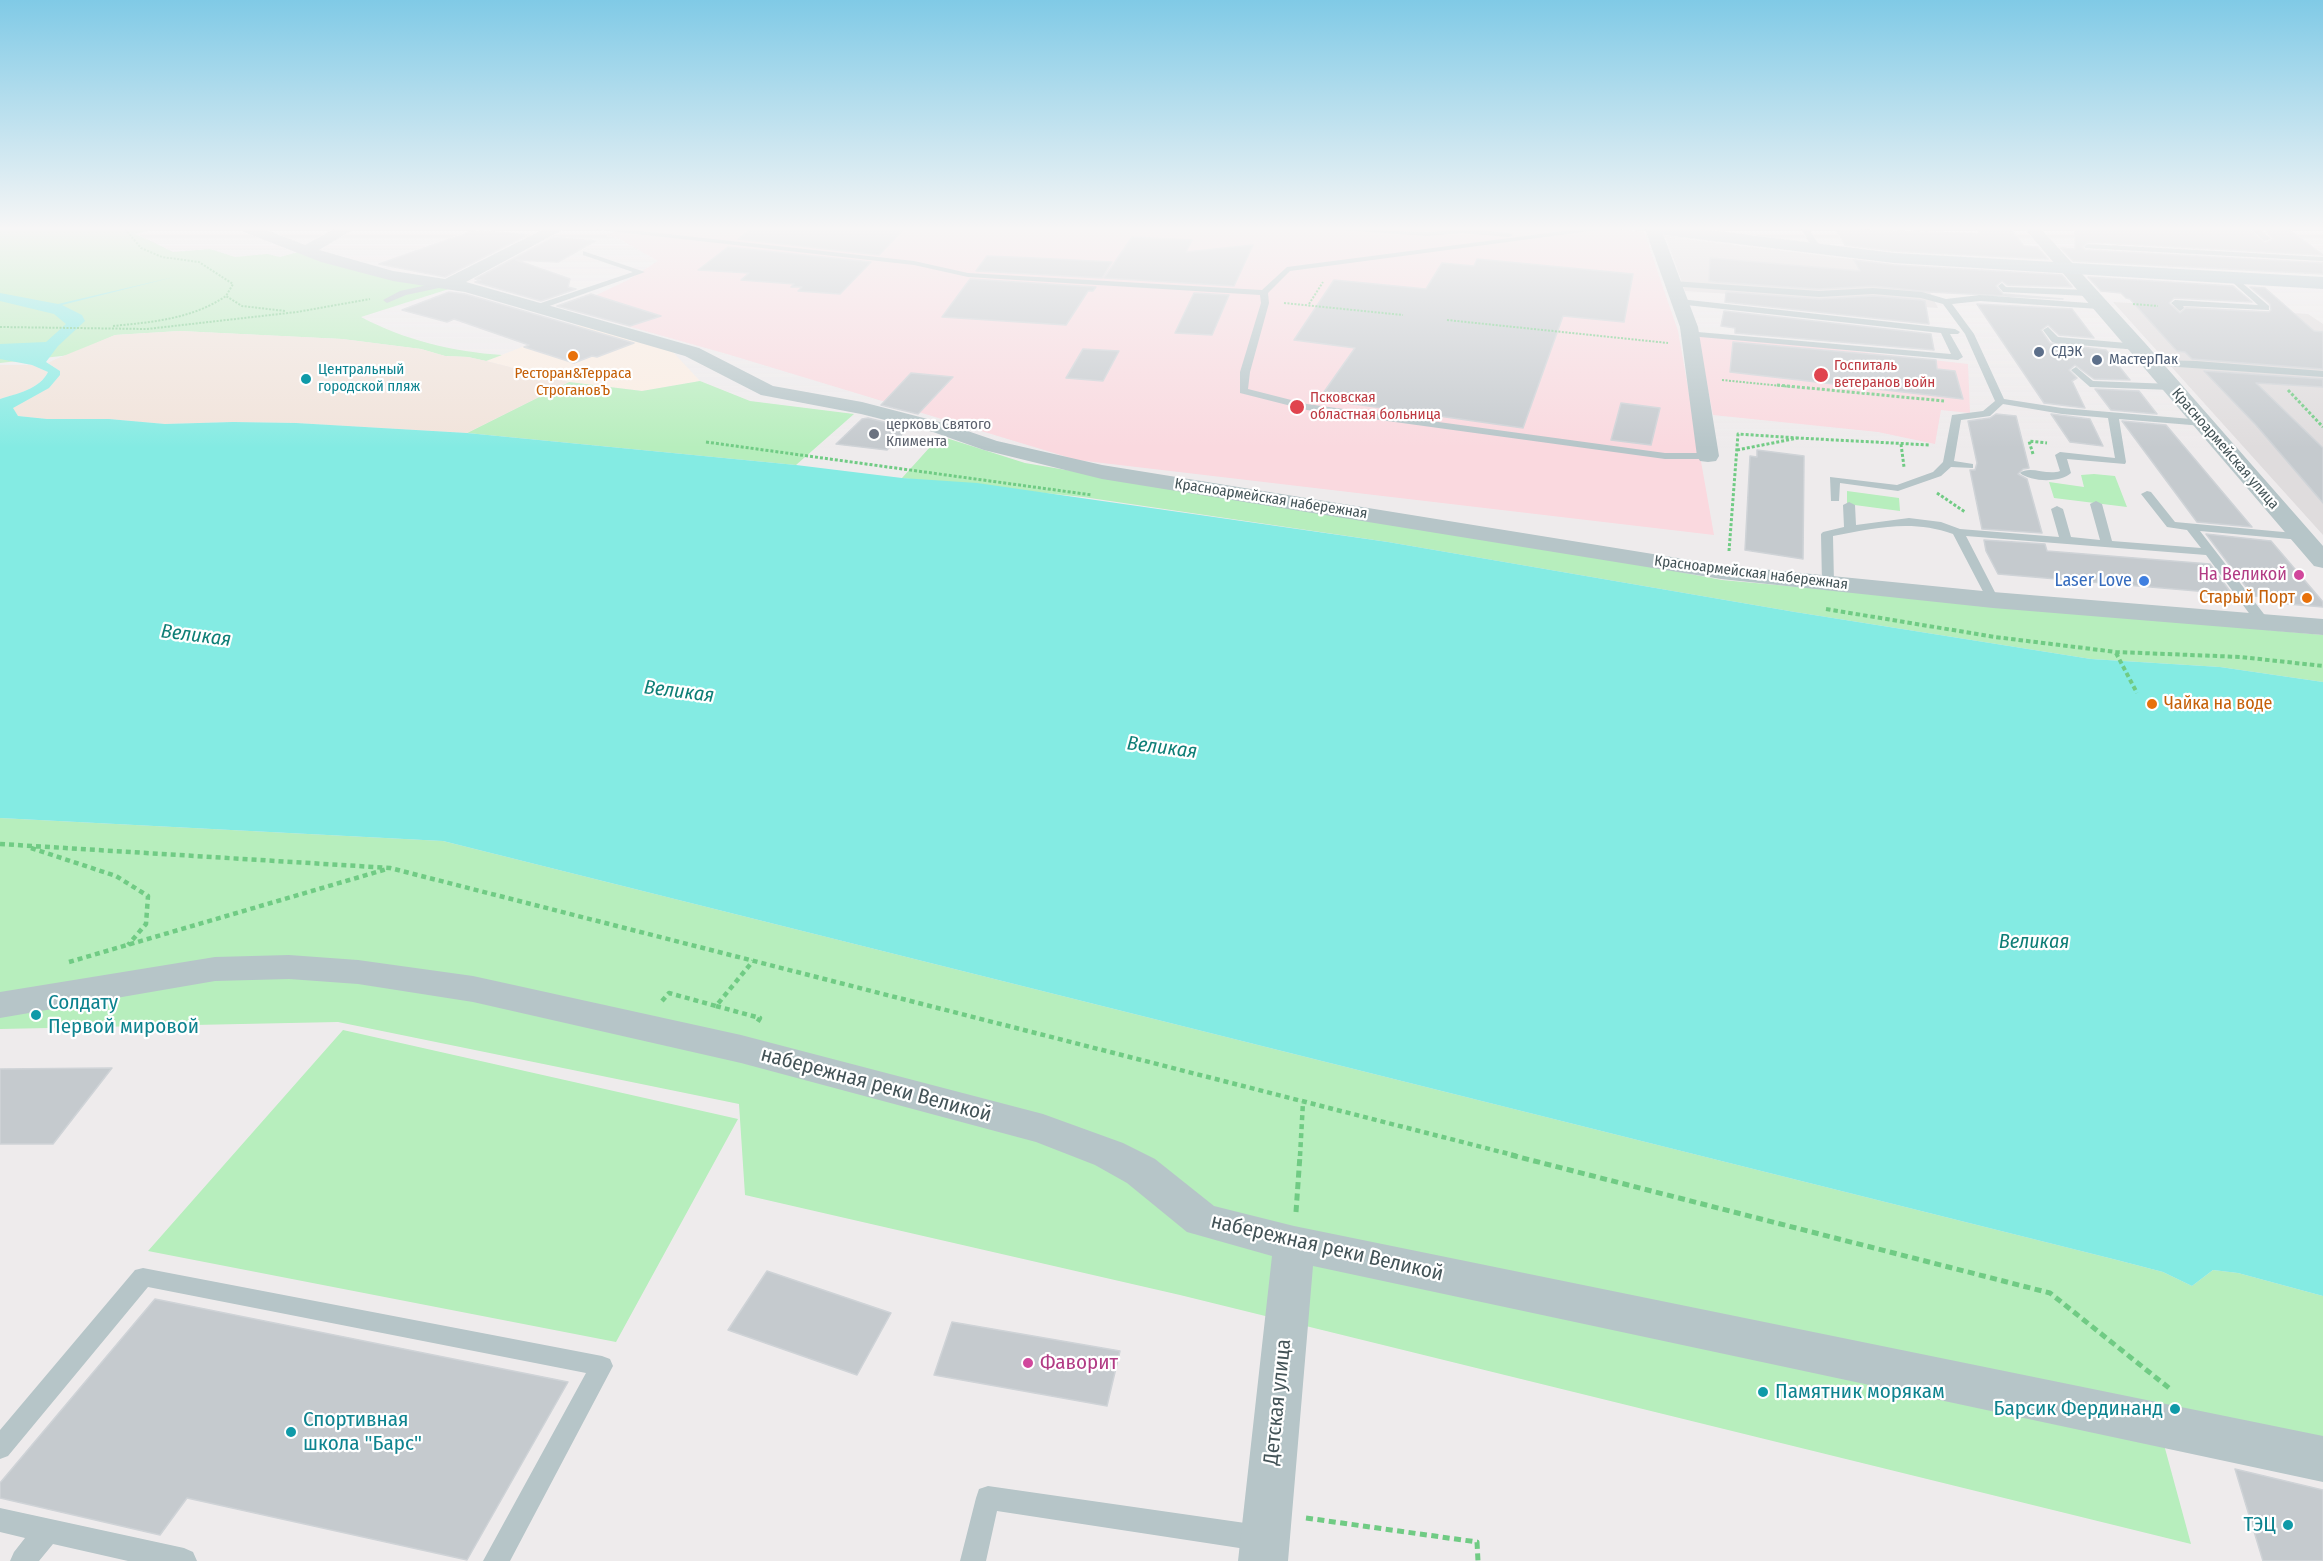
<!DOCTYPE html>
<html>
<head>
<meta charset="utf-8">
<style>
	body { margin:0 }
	canvas { display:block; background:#eeebec }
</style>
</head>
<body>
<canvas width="2323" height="1561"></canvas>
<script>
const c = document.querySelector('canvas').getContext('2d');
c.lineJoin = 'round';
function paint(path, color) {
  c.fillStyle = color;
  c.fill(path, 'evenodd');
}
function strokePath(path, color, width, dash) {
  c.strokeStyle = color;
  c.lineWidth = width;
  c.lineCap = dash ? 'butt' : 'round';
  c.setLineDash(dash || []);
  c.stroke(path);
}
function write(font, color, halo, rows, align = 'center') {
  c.font = font + ' "Fira Sans Condensed",sans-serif';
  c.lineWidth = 4.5;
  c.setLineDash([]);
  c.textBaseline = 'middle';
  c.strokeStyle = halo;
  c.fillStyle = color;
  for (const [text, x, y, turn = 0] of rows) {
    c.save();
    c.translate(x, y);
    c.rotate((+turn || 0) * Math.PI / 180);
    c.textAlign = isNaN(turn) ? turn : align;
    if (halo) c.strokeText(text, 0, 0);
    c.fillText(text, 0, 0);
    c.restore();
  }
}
paint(new Path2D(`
	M579 325 672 351 700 381 642 391 569 382 486 361Z`), '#fbede2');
paint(new Path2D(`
	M1666 237 1917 267 1938 308 1685 291Z
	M2113 302 2308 314 2323 324V535Z`), '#dfdcdd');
paint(new Path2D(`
	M619 229H1618L1644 232 1678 331 1714 535 1077 460 727 354 567 309 628 280 658 261 618 238 607 236Z
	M1697 333 1968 364 1970 413 1941 410 1935 444 1878 432 1713 415Z`), '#fad9df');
paint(new Path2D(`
	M0 229H153L136 234 173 252 210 249 235 257 267 254 280 257 302 251 452 288 361 317C404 340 454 352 502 355L486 361 468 357 445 356 421 349 342 339 180 331 115 335 70 355 0 363Z
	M700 381 750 401 854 414 796 465 467 433 569 382 642 391Z
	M940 436 1025 463 1295 509 1530 544 1722 580 2323 635V682L2220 667 2091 659 1795 612 1388 542 1083 497 902 478Z
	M2094 474 2115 476 2127 507 2054 498 2049 482 2084 487 2081 475Z
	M1847 491 1899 498 1900 511 1847 504Z
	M0 818 443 841 2117 1260 2163 1272 2192 1286 2213 1270 2238 1273 2323 1296V1475L2163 1441 2191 1544 1180 1295 745 1195 739 1104 338 1022 0 1029Z
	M343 1030 738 1119 616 1342 148 1251Z`), '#b7eebd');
paint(new Path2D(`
	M180 331 342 339 421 349 445 356 468 357 486 361 569 382 467 433 296 423 233 422 165 424 109 419H47L18 416 12 408 60 371 48 363 56 359 115 335Z
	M0 365H32L48 372C39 389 17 394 0 399Z`), '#f1e3da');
paint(new Path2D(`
	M178 276 62 305 82 315 85 321 58 346 46 362 60 371V375L49 388 13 408 18 416 47 419H109L165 424 233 422 296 423 467 433 796 465 902 478 977 483 1388 542 1795 612 2091 659 2220 667 2323 682V1296L2238 1273 2213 1270 2192 1286 2163 1272 2117 1260 443 841 0 818V399C16 394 40 389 48 372L32 365 0 359V344L46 342 66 324 54 314 0 301V293L58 304Z`), '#84ebe3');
const building = new Path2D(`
	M750 229H904L879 255 738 239Z
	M1836 229 1980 234 1977 229H2010L2024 246 2037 247 2048 259 1894 251 1845 245Z
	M2075 229H2249L2265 243 2273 239 2264 229H2288L2323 255 2088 242 2082 247 2085 250 2323 263V274L2073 261 2061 248 2075 249Z
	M485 231 527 235 445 277 379 264 470 232Z
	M554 237 595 241 558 262 516 260 570 279 568 287 576 289 541 301 475 282 481 280 475 279Z
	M1132 237 1192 240 1186 252 1253 245 1234 286 1104 278Z
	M728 247 871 262 840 294 798 291 802 287H791L794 284 741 280 749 273 698 270Z
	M987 256 1035 258 1112 262 1102 278 976 271Z
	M1710 258 1860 271 1854 260 1894 265 2062 275 2072 287 2007 285 2002 281 1996 286 2003 294 2063 299 1930 292 1873 286 1819 289 1716 282 1709 281Z
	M1477 259 1633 274 1624 322 1563 316 1523 428 1319 399 1355 348 1294 340 1334 280 1426 289 1442 263 1474 266Z
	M2088 277 2233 286 2252 302 2174 298 2169 303 2180 313 2186 308 2269 312 2271 310 2270 304 2250 287 2265 288 2314 331 2323 332V369L2192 359 2185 352 2177 351 2130 299 2126 298 2121 293 2101 291Z
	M970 279 1096 287 1093 291H1088L1066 325 942 317Z
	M449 292 465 294 634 343 597 357 592 356 574 363 524 347 529 345 454 319 447 322 402 310Z
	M1726 292 1819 299 1873 296 1921 300 1925 301 1929 324 1725 302Z
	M1194 293 1229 295 1212 335 1175 333Z
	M591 294 661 316 630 326 557 306Z
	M1977 304 2072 309 2094 338 2059 335 2048 325 2041 330 2050 343 2106 350 2130 380 2094 379 2075 365 2069 370 2077 378 2072 381 2085 408 2044 403Z
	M1724 311 1931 334 1934 350 1735 333V328L1721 326Z
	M1733 342 1936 360 1937 369 1955 371 1963 399 1730 372Z
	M1083 349 1119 351 1103 381 1066 378Z
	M2204 371 2323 379V387L2256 383 2323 448V503L2256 425Z
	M911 373 953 377 918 414 881 405Z
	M2095 389 2139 391 2157 414 2111 410Z
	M1621 403 1660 408 1651 445 1611 440Z
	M1996 414 2016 416 2029 468 2023 469 2018 474 2027 479 2042 533 1982 529 1970 470H1975L1977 463 1968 421 1990 418Z
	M2051 414 2090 419 2103 446 2070 442Z
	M868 418 908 428 887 450 836 444 862 419Z
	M2122 421 2166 425 2252 527 2197 522Z
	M1757 450 1804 456 1803 559 1745 550 1750 456 1757 457Z
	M2206 534 2271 541 2323 602V607L2275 603 2271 597 2253 596Z
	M1984 540 2045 544 2047 551 2210 564 2232 594 1998 574 1986 551Z
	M112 1068 53 1144H0V1069Z
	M767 1271 891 1313 857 1375 728 1330Z
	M155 1299 568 1382 467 1560 187 1498 160 1535 0 1498V1483Z
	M952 1322 1120 1351 1107 1406 934 1375Z
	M2235 1469 2323 1490V1561H2263Z`);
paint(building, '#c5cace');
strokePath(building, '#cfd3d7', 1.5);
strokePath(new Path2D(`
	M125 229 141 248 162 257 199 262 233 284 226 296 242 306 285 311
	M1284 303 1403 315
	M1309 304 1323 282
	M2133 304 2158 306
	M1447 320 1668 343
	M113 326C153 322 192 319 226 296
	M0 327 147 329 297 312 370 299
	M1722 380 1792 387`), '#70cb84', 2, [2, 1.5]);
strokePath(new Path2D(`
	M1777 385 1944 401
	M2288 390 2323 427
	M706 442 1092 495
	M1901 444 1904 467
	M1737 450 1798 438 1930 445
	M2033 454 2029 441 2047 443
	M1937 493 1965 512
	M1729 551 1738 434 1798 438`), '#70cb84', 3, [3, 2]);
strokePath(new Path2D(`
	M1826 609 1995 637 2116 652 2241 657 2323 666
	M2116 653 2137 693`), '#70cb84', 4, [4.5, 3]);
strokePath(new Path2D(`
	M0 844 390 868 1517 1156
	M31 848 116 876 148 896 146 924 128 945
	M69 962 387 869
	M662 1001 669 993 716 1006 753 961
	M716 1006 760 1018 757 1023
	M1300 1156 1303 1102`), '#70cb84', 4.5, [5, 4]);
strokePath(new Path2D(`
	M1511 1155 2050 1293 2169 1388
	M1296 1212 1300 1155
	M1306 1518 1477 1542 1478 1561`), '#70cb84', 5, [7, 4.5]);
paint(new Path2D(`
	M592 229H622L914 261 968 273 1262 290 1287 267 1579 229H1605L1290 271 1268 293 1269 303 1250 372 1248 389 1307 404 1665 453H1708L1713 456 1708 459H1665L1307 410 1240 393V372L1261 303 1260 295 968 277 914 265Z
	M1328 229 1427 232 1470 229 1509 233 1513 235 1509 237 1461 233 1427 236Z
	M1801 229H1809L1821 248 1820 250H1814Z
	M2251 229H2260L2271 239 2264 241Z
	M2088 244 2323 257V261L2085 248 2084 246Z
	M583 251 645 272 541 309H535V305L633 272 583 255Z
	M2233 275 2269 306V310L2183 306 2184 308 2180 311 2171 303 2175 300 2258 305 2230 280V276Z
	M450 280 454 283 453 285 406 295 387 303 383 300 400 291Z
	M1673 281 1819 291 1873 288 1922 292 1946 299 1980 295 2102 304 2103 306 2099 309 1980 301 1952 304 1974 334 2004 399 2062 408 2203 420 2208 423 2203 426 2119 419 2126 462 2125 464 2067 459 2071 473C2060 483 2031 482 2020 473 2030 465 2047 476 2060 471L2055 455 2060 452 2115 458 2108 418 2062 414 2003 404 1990 416 1961 420 1954 461 1973 464V468L1951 467 1941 476 1898 491 1840 483 1839 501H1831L1830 477 1897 485 1933 472 1943 462 1952 415 1983 411 1995 401 1965 334 1943 304 1921 298 1873 294 1819 297 1670 286 1669 284Z
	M2002 283 2006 287 2088 290 2092 293 2088 296 2003 292 1998 286Z
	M1680 299 1955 329 1960 332 1958 334H1950L1963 357 1958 360 1689 336 1684 333 1686 331 1951 354 1941 333 1677 304V300Z
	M2048 327 2058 337 2138 344 2143 347 2138 350 2055 343 2052 342 2043 330Z
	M2152 360 2196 361 2323 371V377L2149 365V361Z
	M2076 367 2093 381 2172 384 2177 387 2172 390 2090 387 2073 372 2071 370Z
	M2147 491 2151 492 2175 522 2305 534V538L2301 540 2200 531 2267 618 2268 621 2267 624H2257L2206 555 1966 536 1999 600 1997 603H1989L1953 534C1912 519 1874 528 1833 536L1834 583 1828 587 1822 583 1821 534 1823 532 1844 527 1843 505 1849 502 1855 505 1856 525 1909 518 1941 522 1960 529 2059 537 2051 509 2057 506 2063 509 2071 537 2100 540 2090 504 2096 501 2102 504 2112 541 2201 548 2187 530 2167 527 2141 494Z
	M143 1268 602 1356 610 1359 613 1366 510 1561H483L586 1373 148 1287 8 1456 0 1459V1430L135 1270Z
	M988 1486 1259 1525 1268 1529 1272 1538 1268 1547 1259 1551 997 1511 986 1561H960L976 1498 979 1489Z
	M0 1508 184 1548 193 1552 197 1561H128L53 1544 39 1561H10L14 1552 25 1538 0 1532Z`), '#b6c5c8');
paint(new Path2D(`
	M242 229H264L305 245 334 229H354L319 250 393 271 445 279 544 229H564L466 282 699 348 773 386 862 402 947 424 997 441 1102 465 1721 565 1993 592 2323 619V635L1993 608 1721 579 1102 479 984 450 933 432 861 414 761 395 685 356 465 292 393 281 321 262 244 232Z
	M1645 229H1661L1698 327 1719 456 1716 461 1708 462 1700 461 1697 456 1680 327Z
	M2025 229H2041L2145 343 2323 546V568L2314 566Z
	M289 955 358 960 473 976 741 1035 1043 1114 1123 1143 1155 1159 1214 1206 1294 1226 2323 1436V1482L1313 1266 1288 1561H1238L1272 1256 1187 1232 1127 1183 1095 1165 1036 1142 741 1063 473 1002 358 984 289 979 215 981 0 1018V992L215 957Z`), '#b6c5c8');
paint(new Path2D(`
	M1648 229H1702L1894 253 2323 277V289L1894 263 1656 234Z`), '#b6c8ce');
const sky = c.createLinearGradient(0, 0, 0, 448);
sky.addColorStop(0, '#80cae6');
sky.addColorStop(0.51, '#f7f6f6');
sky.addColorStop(1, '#f7f6f600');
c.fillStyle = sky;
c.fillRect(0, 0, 2323, 448);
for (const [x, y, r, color] of [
	[2039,352,6,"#5c6f8a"],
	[573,356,6,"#e8710a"],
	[2097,360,6,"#5c6f8a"],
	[1821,375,8,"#e0444e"],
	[306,379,6,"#0f9aa8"],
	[1297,407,8,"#e0444e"],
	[874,434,6,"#6b7280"],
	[2299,575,6,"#d1479c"],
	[2144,581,6,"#3f7fe0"],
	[2307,598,6,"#e8710a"],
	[2152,704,6,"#e8710a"],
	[36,1015,6,"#0f9aa8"],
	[1028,1363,6,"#d1479c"],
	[1763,1392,6,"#0f9aa8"],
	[2175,1409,6,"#0f9aa8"],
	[291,1432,6,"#0f9aa8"],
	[2288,1525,6,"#0f9aa8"]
]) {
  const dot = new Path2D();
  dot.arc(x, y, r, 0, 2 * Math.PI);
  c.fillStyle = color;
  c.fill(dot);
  strokePath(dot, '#fff', 2);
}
write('15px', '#4e5e75', '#fff', [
	["СДЭК",2051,352],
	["МастерПак",2109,360]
], 'left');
write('15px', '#be3a42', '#fff', [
	["Госпиталь",1834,366],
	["ветеранов войн",1834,383],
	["Псковская",1310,398],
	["областная больница",1310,415]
], 'left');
write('15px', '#0d838f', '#fff', [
	["Центральный",318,370],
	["городской пляж",318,387]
], 'left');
write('15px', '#c56008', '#fff', [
	["Ресторан&Терраса",573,374],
	["СтрогановЪ",573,391]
]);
write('15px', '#5b616d', '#fff', [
	["церковь Святого",886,425],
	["Климента",886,442]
], 'left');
write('15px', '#445458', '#fff', [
	["Красноармейская улица",2225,449,49],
	["Красноармейская набережная",1271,499,9],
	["Красноармейская набережная",1751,573,7]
]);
write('18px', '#b23c85', '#fff', [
	["На Великой",2287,575]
], 'right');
write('18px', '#366cbe', '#fff', [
	["Laser Love",2132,581]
], 'right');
write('18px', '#c56008', '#fff', [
	["Старый Порт",2295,598],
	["Чайка на воде",2164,704,"left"]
], 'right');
write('italic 20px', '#0d7e76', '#fff', [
	["Великая",196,636,7],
	["Великая",679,692,7],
	["Великая",1162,748,7],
	["Великая",2034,942]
]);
write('21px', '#0d838f', '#fff', [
	["Солдату",48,1003],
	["Первой мировой",48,1027],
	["Памятник морякам",1775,1392],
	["Барсик Фердинанд",2163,1409,"right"],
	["Спортивная",303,1420],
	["школа \"Барс\"",303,1444],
	["ТЭЦ",2276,1525,"right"]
], 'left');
write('21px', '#445458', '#fff', [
	["набережная реки Великой",876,1085,15],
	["набережная реки Великой",1327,1248,13],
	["Детская улица",1278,1402,-84]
]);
write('21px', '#b23c85', '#fff', [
	["Фаворит",1040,1363]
], 'left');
</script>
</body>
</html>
